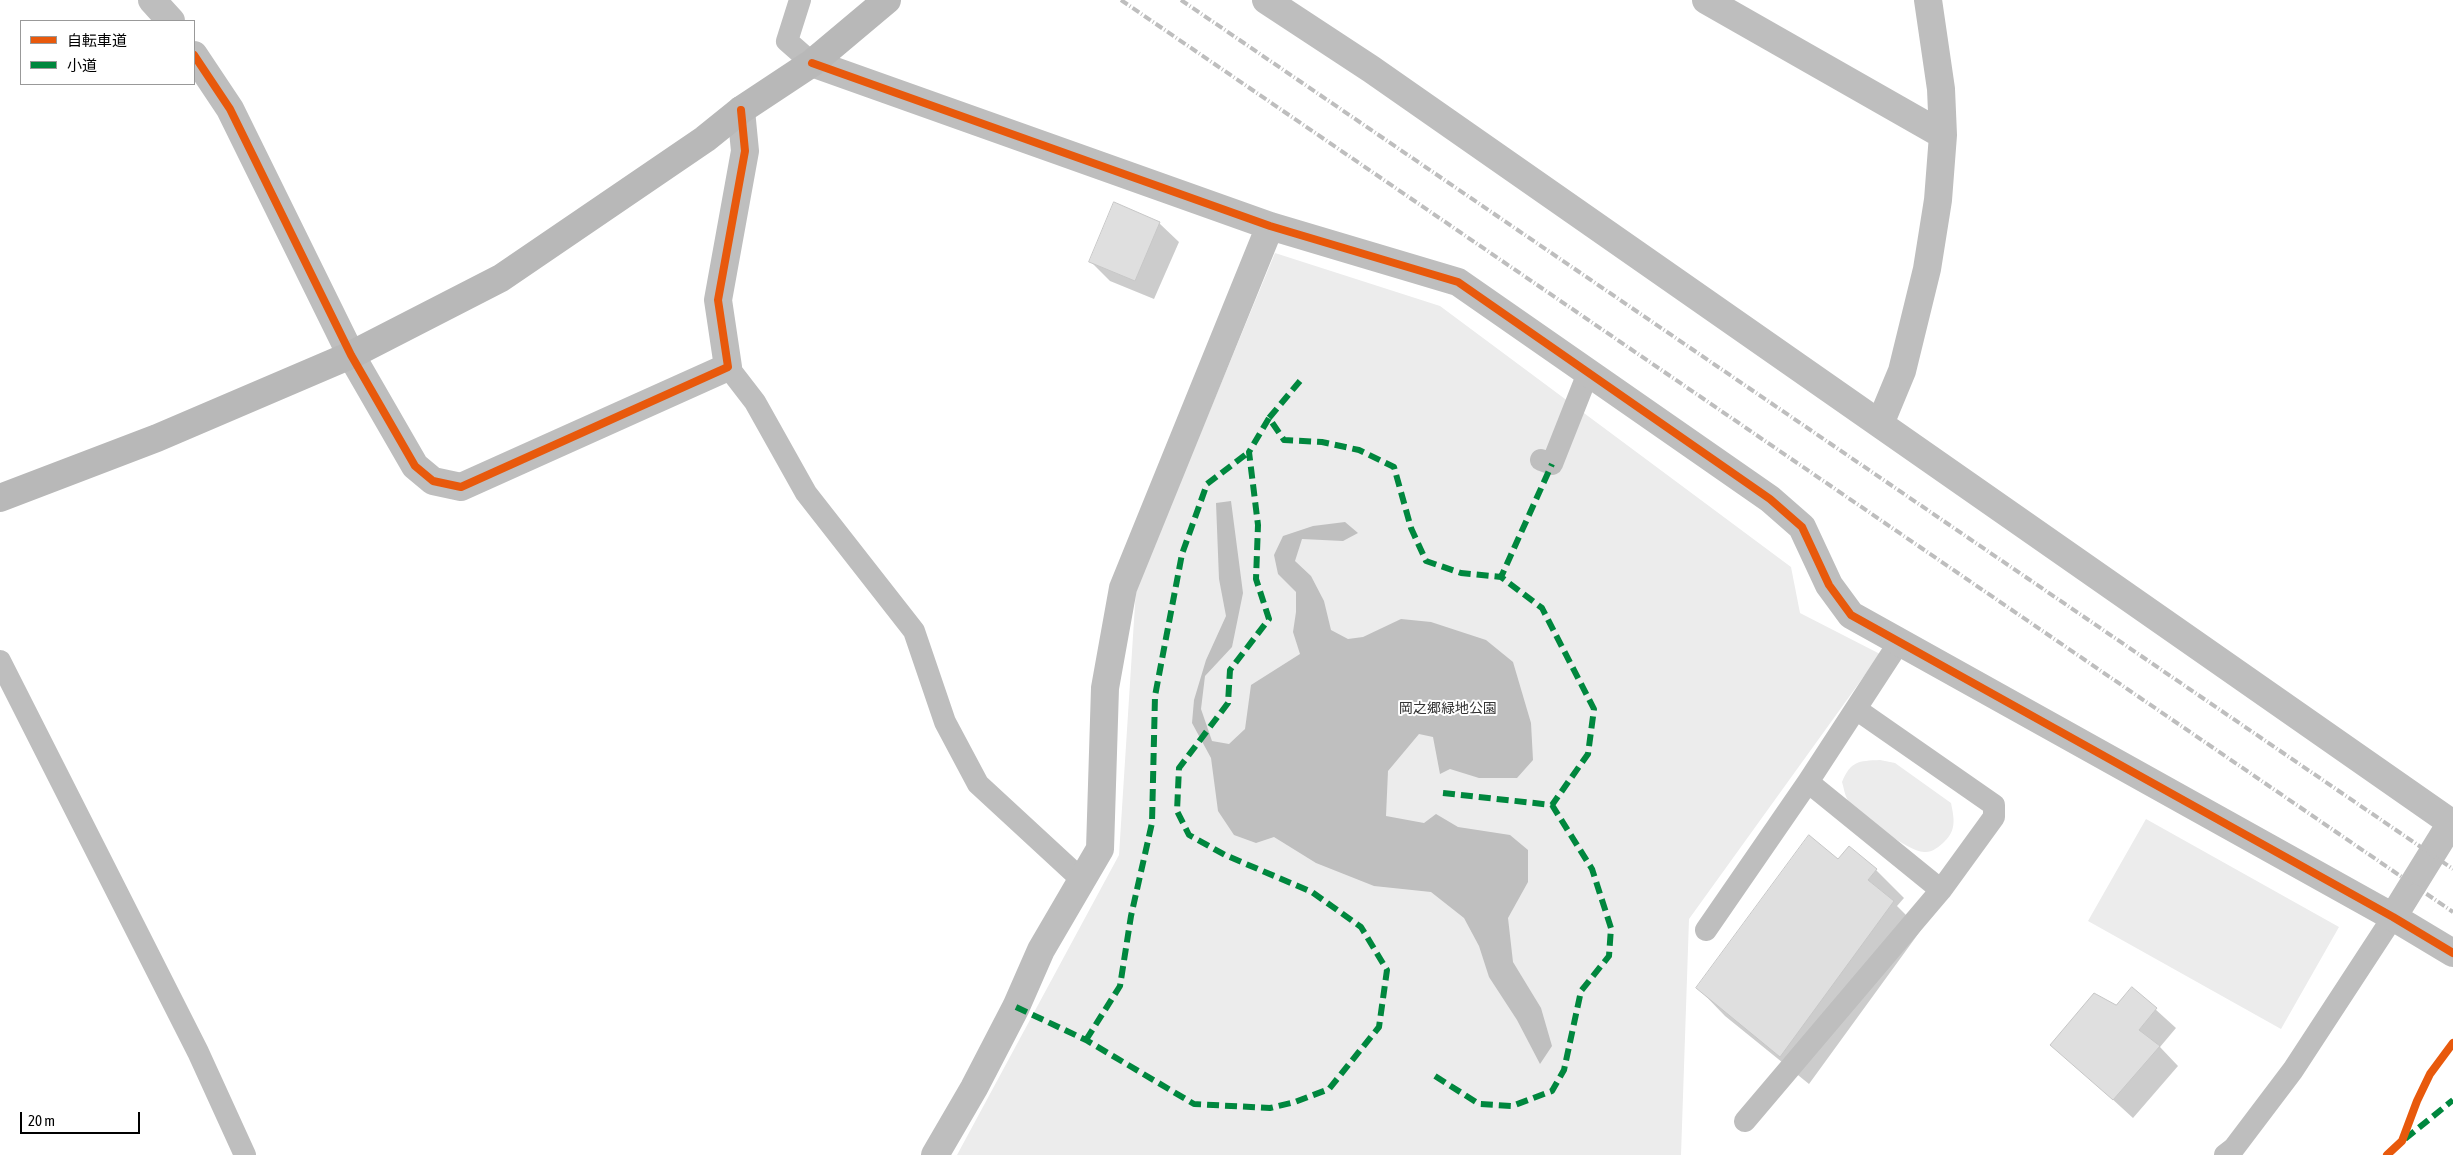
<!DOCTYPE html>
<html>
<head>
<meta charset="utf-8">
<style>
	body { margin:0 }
	#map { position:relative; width:2453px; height:1155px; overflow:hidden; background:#fff; font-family:"Asap Condensed","Noto Sans JP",sans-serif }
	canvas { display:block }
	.legend { position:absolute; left:20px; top:20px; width:175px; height:65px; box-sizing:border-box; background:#fff; border:1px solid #999; margin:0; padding:6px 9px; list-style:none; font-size:15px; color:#000 }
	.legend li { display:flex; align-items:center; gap:10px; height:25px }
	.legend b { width:25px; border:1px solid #999 }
	.scale { position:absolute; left:20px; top:1112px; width:120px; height:22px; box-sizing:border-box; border:2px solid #000; border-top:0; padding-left:6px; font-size:15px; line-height:18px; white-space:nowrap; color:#000; -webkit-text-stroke:4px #fff; paint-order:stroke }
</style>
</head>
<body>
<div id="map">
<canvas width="2453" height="1155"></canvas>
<ul class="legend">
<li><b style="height:6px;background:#e8590c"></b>自転車道</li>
<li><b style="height:6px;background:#00873e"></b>小道</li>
</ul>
<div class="scale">20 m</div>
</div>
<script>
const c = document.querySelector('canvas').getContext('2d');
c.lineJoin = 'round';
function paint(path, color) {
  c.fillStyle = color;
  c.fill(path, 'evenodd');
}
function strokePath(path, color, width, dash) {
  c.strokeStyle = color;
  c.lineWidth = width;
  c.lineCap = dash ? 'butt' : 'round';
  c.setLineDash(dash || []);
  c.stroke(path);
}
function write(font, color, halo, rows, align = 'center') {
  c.font = font + ' "Asap Condensed","Noto Sans JP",sans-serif';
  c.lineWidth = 4;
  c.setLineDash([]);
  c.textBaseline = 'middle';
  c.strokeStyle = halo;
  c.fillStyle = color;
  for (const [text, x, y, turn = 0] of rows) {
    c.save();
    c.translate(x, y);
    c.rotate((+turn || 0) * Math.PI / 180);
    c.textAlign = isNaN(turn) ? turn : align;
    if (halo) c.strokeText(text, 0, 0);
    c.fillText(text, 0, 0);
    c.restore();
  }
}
paint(new Path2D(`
	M1275 253 1440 306 1791 567 1800 613 1880 654 1689 919 1681 1155H957L1119 855 1136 589Z
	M1880 760 1895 763 1951 803C1954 818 1957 830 1944 842 1939 847 1931 853 1924 852 1907 851 1862 816 1850 803 1845 798 1844 788 1842 782 1851 761 1858 761 1880 760Z
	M2146 819 2339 927 2281 1029 2088 921Z`), '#ececec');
paint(new Path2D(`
	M1231 501 1243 593 1232 647 1205 676 1201 709 1212 741 1229 744 1245 729 1251 685 1300 654 1293 632 1296 612V592L1278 574 1274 555 1283 536 1313 526 1345 522 1358 533 1343 541 1302 539 1295 561 1311 576 1324 601 1331 630 1348 639 1363 637 1401 619 1431 622 1486 640 1513 662 1531 723 1533 760 1517 778H1479L1450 769 1440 774 1433 737 1419 734 1388 771 1386 816 1424 823 1436 814 1458 827 1510 835 1528 850V882L1508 918 1513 962 1541 1008 1552 1046 1540 1064 1517 1020 1489 977 1479 946 1464 918 1431 892 1374 886 1316 863 1274 837 1256 843 1234 835 1218 811 1211 758 1192 723 1194 700 1206 660 1226 616 1219 579 1216 503Z`), '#bfbfbf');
paint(new Path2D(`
	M1159 223 1179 242 1154 299 1110 281 1091 262Z
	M1838 861 1876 870 1904 898 1897 906 1921 930 1809 1084 1725 1016 1697 987Z
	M2133 989 2176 1028 2160 1047 2178 1066 2133 1118 2052 1044 2117 1007Z`), '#0003');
const building = new Path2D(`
	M1114 202 1160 222 1135 281 1089 262Z
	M1809 835 1838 859 1849 846 1877 869 1868 880 1894 901 1780 1057 1696 988Z
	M2132 987 2157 1008 2139 1030 2160 1046 2113 1100 2050 1045 2094 993 2116 1005Z`);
paint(building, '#dfdfdf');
strokePath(building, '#c7c7c7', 1);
strokePath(new Path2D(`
	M800 0 787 41 812 63
	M728 367 755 402 806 493 914 631 945 722 978 784 1082 880
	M1541 460 1552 464 1588 373
	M1900 641 1808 782 1941 890
	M0 661 198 1052 245 1155
	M1706 930 1808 782
	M1745 1121 1941 890 1994 817V805L1856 709
	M2225 1155 2234 1148 2293 1070 2393 917`), '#bebebe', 22);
strokePath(new Path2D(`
	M152 0 171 21
	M1266 0 1371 69 2453 824
	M1706 0 1943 135
	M194 55 230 109 351 355 415 466 433 481 461 487 728 367 718 300 745 151 741 110
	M812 63 1270 226 1458 282 1770 499 1802 527 1829 585 1851 615 2393 917 2453 953
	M1880 424 1902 371 1927 269 1938 200 1943 135 1941 89 1928 0
	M2393 917 2451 823
	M935 1155 974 1088 1016 1007 1041 950 1100 849 1105 688 1123 588 1270 226`), '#bebebe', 28);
strokePath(new Path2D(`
	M0 498 157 438 351 355 501 278 705 139 741 110 812 63 887 0`), '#b8b8b8', 28);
strokePath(new Path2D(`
	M1121 0 2453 912
	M1181 0 2453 869`), '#bebebe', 4, [8, 2.5, 1, 2.5]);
strokePath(new Path2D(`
	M1300 381 1269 418 1284 440 1322 442 1359 450 1394 467 1411 528 1426 561 1461 573 1501 577
	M1443 793 1552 805 1588 754 1594 709 1542 608 1501 577 1552 464
	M1016 1007 1086 1040 1194 1104 1270 1108 1295 1102 1329 1089 1379 1027 1387 970 1361 927 1312 892 1225 855 1189 835 1177 811 1179 768 1228 703 1230 670 1269 619 1256 579 1258 525 1249 452 1269 418
	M1086 1040 1120 986 1131 916 1152 823 1155 696 1182 554 1207 484 1249 452
	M1435 1076 1479 1104 1512 1106 1552 1091 1564 1070 1581 991 1609 956 1611 928 1592 869 1552 805
	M2405 1139 2453 1100`), '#00873e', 6, [12, 6]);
strokePath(new Path2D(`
	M194 55 230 109 351 355 415 466 433 481 461 487 728 367 718 300 745 151 741 110
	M812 63 1270 226 1458 282 1770 499 1802 527 1829 585 1851 615 2393 917 2453 953
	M2387 1155 2402 1141 2417 1101 2430 1074 2453 1043`), '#e8590c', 8);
write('14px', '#333', '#fff', [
	["岡之郷緑地公園",1448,709]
]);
</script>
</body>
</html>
